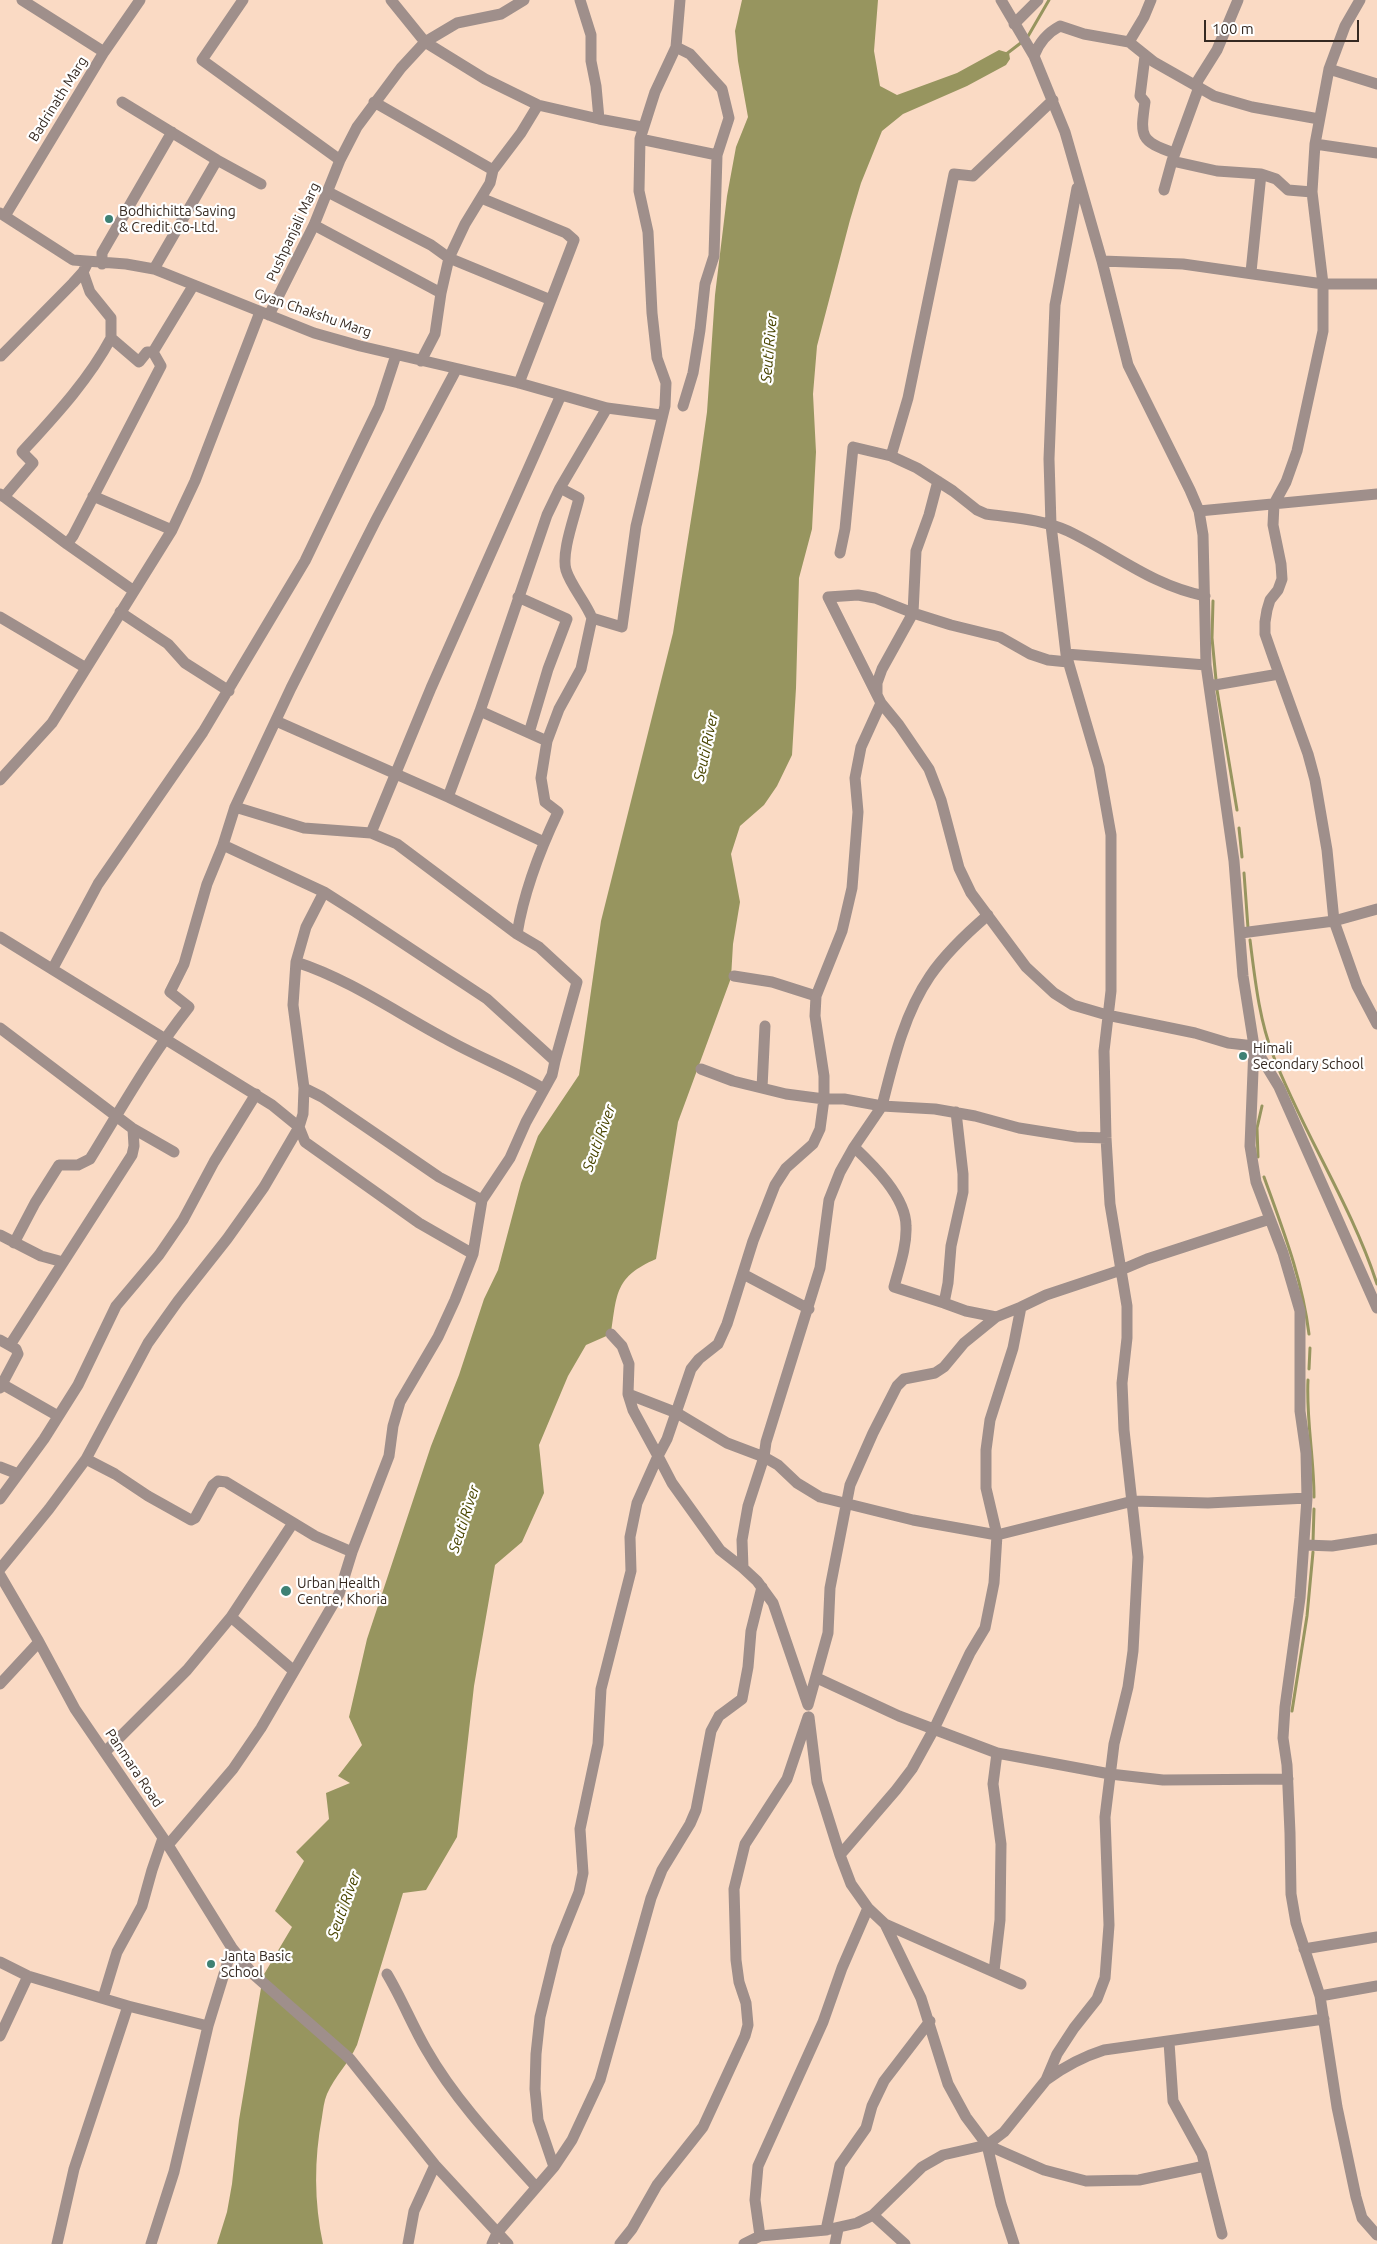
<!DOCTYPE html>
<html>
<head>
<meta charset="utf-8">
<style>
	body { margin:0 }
	#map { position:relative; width:1377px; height:2244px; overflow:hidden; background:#fadac4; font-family:Ubuntu,sans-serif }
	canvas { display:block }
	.scale { position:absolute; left:1204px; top:20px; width:155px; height:22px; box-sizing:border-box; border:2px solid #352921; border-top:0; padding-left:6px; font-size:15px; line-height:18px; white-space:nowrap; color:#352921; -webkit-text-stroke:4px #fff; paint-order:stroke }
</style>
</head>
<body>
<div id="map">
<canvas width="1377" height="2244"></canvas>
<div class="scale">100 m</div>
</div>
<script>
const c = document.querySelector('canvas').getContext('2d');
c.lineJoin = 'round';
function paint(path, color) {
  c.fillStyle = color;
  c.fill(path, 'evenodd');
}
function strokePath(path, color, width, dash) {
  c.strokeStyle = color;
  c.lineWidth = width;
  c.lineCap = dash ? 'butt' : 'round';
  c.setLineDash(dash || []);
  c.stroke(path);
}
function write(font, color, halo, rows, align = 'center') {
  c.font = font + ' Ubuntu,sans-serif';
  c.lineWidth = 4.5;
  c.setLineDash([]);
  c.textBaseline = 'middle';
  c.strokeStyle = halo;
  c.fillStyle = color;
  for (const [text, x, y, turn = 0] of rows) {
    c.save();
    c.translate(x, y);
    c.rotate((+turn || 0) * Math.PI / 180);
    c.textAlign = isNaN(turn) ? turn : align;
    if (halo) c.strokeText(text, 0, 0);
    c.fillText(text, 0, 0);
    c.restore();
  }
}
paint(new Path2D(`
	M742 0H878L874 51 880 86 897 95 957 73 999 50 1009 53 1010 59 1006 65 967 86 903 114 882 131 861 183 850 220 817 346 813 394 816 452 812 529 799 578 796 688 792 755 777 786 764 805 740 826 731 854 740 902 733 944 731 978 678 1122 656 1259C615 1277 617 1293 611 1334L586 1345 568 1376 539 1445 544 1493 522 1542 495 1565 474 1686 457 1837 426 1890 403 1893 357 2045C349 2063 335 2076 327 2094 324 2101 323 2110 322 2117 314 2159 314 2202 323 2244H217L227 2212 232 2184 239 2120 263 1976 292 1927 275 1911 304 1861 296 1852 329 1819 326 1793 350 1783 338 1776 362 1745 349 1717 367 1639 431 1446 459 1375 484 1299 498 1270 521 1183 538 1136 579 1075 601 921 673 633 699 469 707 412 715 295 727 196 736 147 748 117 738 61 735 31Z`), '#97955f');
strokePath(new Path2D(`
	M1027 38 1049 0
	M1005 55 1022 42
	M1213 601 1212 638 1216 680
	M1217 690 1237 810
	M1239 828 1242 857
	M1244 873 1248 928
	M1250 940C1255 979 1259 1019 1273 1055 1303 1133 1351 1204 1377 1284
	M1258 1157 1257 1128 1262 1106
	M1264 1177C1283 1230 1302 1278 1309 1334
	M1309 1369 1310 1348
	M1308 1380C1306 1419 1314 1457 1314 1497
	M1313 1542 1314 1509
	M1292 1711 1307 1616 1313 1552`), '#97955f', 3);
strokePath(new Path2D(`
	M22 0 104 52
	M243 0 202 60 340 160
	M391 0 425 42 485 79 538 105 599 119 642 127
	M580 0 591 35V61L596 86 599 119
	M1001 0 1034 56 1065 132 1102 261 1128 365 1190 490 1199 511 1203 535 1206 665 1234 861 1243 976 1254 1046 1250 1146 1256 1182 1283 1253 1300 1311V1411L1306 1453 1307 1498 1300 1598 1285 1707 1283 1738 1287 1765 1290 1833 1291 1894 1296 1923 1320 1996 1337 2107 1356 2197 1362 2218 1377 2235
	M1360 0 1345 26 1329 69 1315 144 1312 192 1323 284V331L1297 451 1286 482 1274 504 1273 525 1281 564 1282 579 1278 590 1270 600 1267 610 1265 622V634L1273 657 1308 754 1315 780 1327 850 1334 921 1357 986 1377 1024
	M1014 24 1038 0
	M1129 42 1144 17 1151 0
	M676 47 690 54 722 89 729 118 717 155 714 256 705 284 700 330 693 373 683 406
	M1034 56C1039 42 1047 33 1060 26L1084 34 1129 42 1154 62 1214 96 1252 107 1319 119
	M1145 56 1140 96 1145 102C1140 137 1140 141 1174 153
	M1329 69 1377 84
	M1195 85 1217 50 1238 0
	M122 102 217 160 261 184
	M374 102 493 170
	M640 139 717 155
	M1315 144 1377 153
	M1172 161 1217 171 1261 174 1276 179 1288 190 1312 192
	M1077 188 1055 305 1049 459 1051 525 1066 654 1099 767 1111 835V991L1104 1051 1106 1138 1110 1204 1127 1306V1338L1122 1383 1124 1430 1138 1557 1133 1651 1128 1687 1114 1744 1105 1817 1109 1925 1105 1978 1097 1999 1074 2028 1057 2054 1046 2080C1065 2066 1082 2057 1104 2050L1324 2019
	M1164 190 1172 161 1199 87
	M328 192 431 245 449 258 551 300 519 383
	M481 198 566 233 574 240 551 300
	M0 213 73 260 126 264 154 269 314 333 360 346 519 383 607 408 661 415
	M5 216 104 52 140 0
	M314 225 441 293
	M1102 261 1183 264 1323 284H1377
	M102 264V253L172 132
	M154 269 217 160
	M83 272 90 292 111 318V338L139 362 147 352H153
	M1251 272 1261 174
	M269 315 314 225 340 160 357 127 401 68 425 42 457 23 501 14 524 0
	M0 355 1 356 73 283 83 272 88 262
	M421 361 435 334 441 293 449 258 465 224 490 183 493 170 521 133 538 105
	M891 456 908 398 954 174 973 176 1053 100
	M560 488 579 498C575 516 561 552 566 570 571 586 585 601 592 618
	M0 494 67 544 73 536 161 366 153 352 193 286
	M93 496 172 530
	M4 497 33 463 22 452C54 417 88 381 111 338
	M1199 511 1377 494
	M67 544 134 591
	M840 553 845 529 853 447 891 456 917 468 953 491 977 510 986 514C1014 518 1042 519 1068 531 1116 554 1151 585 1205 596
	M518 597 567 619 548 669 529 733
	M120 612 168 644 185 663 229 691
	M0 617 86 668
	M1066 654 1206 665
	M1068 662 1048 660 1030 654 1000 637 951 625 913 613 875 598 858 595 828 597 881 703 899 725 929 769 941 800 959 868 971 893 1026 967 1054 993 1073 1005 1107 1015 1195 1033 1228 1043 1254 1046 1279 1087 1377 1308
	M1209 686 1279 674
	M877 695V683L882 669 913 613 916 551 929 515 938 481
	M480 711 547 741
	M276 721 448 797 544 842
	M0 780 52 723 172 530 195 481 260 312
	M448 797 480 711 547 515 560 488 607 408
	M235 807 304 828 371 833 397 844 517 934 539 947 577 982 555 1061
	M371 833 431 688 561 395
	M988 915C967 933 945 954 930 976 904 1014 893 1062 882 1106L935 1109 975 1116 1019 1128 1076 1137 1106 1138
	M1241 933 1334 921 1377 909
	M517 934C524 891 539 852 558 812L545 802 541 778 547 741 559 709 581 669 592 618 622 627 636 526 665 406 666 383 657 358 652 313 648 232 639 191 640 139 655 92 676 47 680 0
	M0 937 272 1105 299 1127 305 1142 419 1223 473 1254
	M296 962C349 979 397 1013 446 1039 478 1057 512 1070 544 1089
	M53 968 98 884 203 732 305 561 379 407 396 355
	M734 976 772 982 816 996
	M0 1028 132 1128 174 1152
	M304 1088 322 1097 439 1177 482 1200
	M762 1088 765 1026
	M956 1112 963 1174V1192L951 1246 948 1283 944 1303 966 1311 996 1317
	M854 1147C873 1165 906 1197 906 1226 907 1246 899 1268 894 1287L944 1303
	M0 1235 41 1256 63 1262
	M14 1243 35 1203 59 1165H78L90 1159C122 1107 151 1055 189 1007L170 992 184 964 207 884 223 845
	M743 1274 809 1309
	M611 1334 622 1346 629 1364 628 1394 633 1410 658 1456 667 1439 691 1369 699 1359 718 1344 727 1324 753 1241 775 1185 786 1168 813 1144 820 1129 824 1099V1076L815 1016 816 996 842 931 852 888 858 812 855 778 861 747 881 703
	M0 1340 16 1349 18 1354 0 1388
	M10 1345 132 1155 134 1146 133 1129
	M2 1384 58 1416
	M628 1394 677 1413 727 1443 764 1457 766 1442 820 1268 829 1200 840 1172 854 1147 882 1106 844 1099H824L786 1094 733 1081 701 1069
	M86 1459 115 1474 148 1496 191 1520 195 1518 213 1485 218 1481 226 1482 315 1536 352 1552
	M0 1467 18 1474
	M0 1499 44 1439 78 1385 116 1306 159 1255 183 1220 214 1162 256 1094
	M1305 1545 1332 1546 1377 1539
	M743 1568 757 1581 773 1603 808 1705 828 1633 830 1588 850 1485 873 1433 897 1386 904 1379 935 1373 944 1367 964 1343 996 1317 1021 1307
	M0 1569 49 1509 86 1459 148 1343 178 1301 227 1239 264 1187 299 1127 303 1114 304 1088 293 1005 296 962 306 927 324 892
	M0 1575 39 1642 75 1709 168 1845 232 1948 252 1973 350 2059 435 2165 508 2244
	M231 1617 294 1671
	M817 1678 899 1716 997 1753 1110 1774 1163 1780 1288 1779
	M0 1684 39 1642
	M809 1717 817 1782 840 1855
	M105 1752 187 1670 231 1617 293 1523
	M168 1845 233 1769 261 1728 339 1594 352 1552 389 1456 393 1426 400 1402 438 1337 455 1300 473 1254 482 1200 510 1158 526 1122 552 1075 555 1061 487 999 354 911 324 892 223 845 235 807 291 688 376 520 456 370
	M885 1924 1021 1984
	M1304 1949 1377 1937
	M0 1962 28 1976 128 2006 208 2026 174 2172 151 2244
	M994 1971 1000 1920 1001 1844 993 1784 997 1753
	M387 1974C402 1999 412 2025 426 2049 455 2100 497 2144 536 2187
	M1320 1996 1377 1986
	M103 1998 117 1952 142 1906 152 1870 163 1838
	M208 2026 232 1948
	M0 2036 28 1976
	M1169 2042 1173 2101 1202 2154 1222 2234
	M987 2145 1044 2170 1086 2181 1139 2180 1205 2166
	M554 2167 572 2140 600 2080 651 1898 662 1870 690 1824 696 1810 711 1731 719 1716 742 1699 748 1667 751 1631 762 1587
	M873 2215 905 2244
	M826 2230 857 2223 873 2215 922 2167 943 2155 987 2145 1004 2132 1046 2080
	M760 2236 826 2230 840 2165 866 2128 872 2106 884 2081 930 2021
	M57 2244 74 2169 128 2006
	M408 2244 414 2211 435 2165
	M492 2244 497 2233 554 2167 538 2120 535 2089 536 2054 540 2017 557 1947 579 1892 583 1873 580 1829 598 1744 601 1689 631 1571 630 1537 637 1503 658 1456 672 1483 720 1550 743 1568 742 1540 748 1506 764 1457 778 1465 797 1483 820 1497 913 1520 997 1535 1133 1501 1208 1503 1307 1498
	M620 2244 632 2229 657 2185 703 2127 745 2036 748 2025 746 2003 739 1982 736 1960 734 1889 745 1844 787 1779 808 1717
	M744 2244 760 2236 755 2200 758 2166 823 2022 842 1968 868 1908
	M835 2244 838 2229
	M1014 2244 1001 2204 987 2145 966 2117 948 2084 921 1998 885 1924 868 1908 851 1884 840 1855 896 1790 912 1769 934 1729 970 1653 985 1628 994 1583 997 1535 986 1488V1450L990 1420 1013 1348 1021 1307 1046 1295 1121 1270 1147 1259 1270 1219`), '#9f8f8b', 11);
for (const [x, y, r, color] of [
	[109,219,5,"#3e8174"],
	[1243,1056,5,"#3e8174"],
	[286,1591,6,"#3e8174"],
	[211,1964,5,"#3e8174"]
]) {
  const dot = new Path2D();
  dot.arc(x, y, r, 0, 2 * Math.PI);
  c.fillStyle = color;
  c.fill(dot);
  strokePath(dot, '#fff', 2);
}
write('14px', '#352921', '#fff', [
	["Badrinath Marg",58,99,-58],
	["Pushpanjali Marg",293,232,-65],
	["Gyan Chakshu Marg",313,313,19],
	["Panmara Road",134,1768,56]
]);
write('14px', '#352921', '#fff', [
	["Bodhichitta Saving",119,211],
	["& Credit Co-Ltd.",119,227],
	["Himali",1253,1048],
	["Secondary School",1253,1064],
	["Urban Health",297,1583],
	["Centre, Khoria",297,1599],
	["Janta Basic",221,1956],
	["School",221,1972]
], 'left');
write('italic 15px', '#494500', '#fff', [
	["Seuti River",769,348,-85],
	["Seuti River",706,747,-78],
	["Seuti River",599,1138,-70],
	["Seuti River",464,1519,-72],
	["Seuti River",344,1905,-70]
]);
</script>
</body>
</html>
